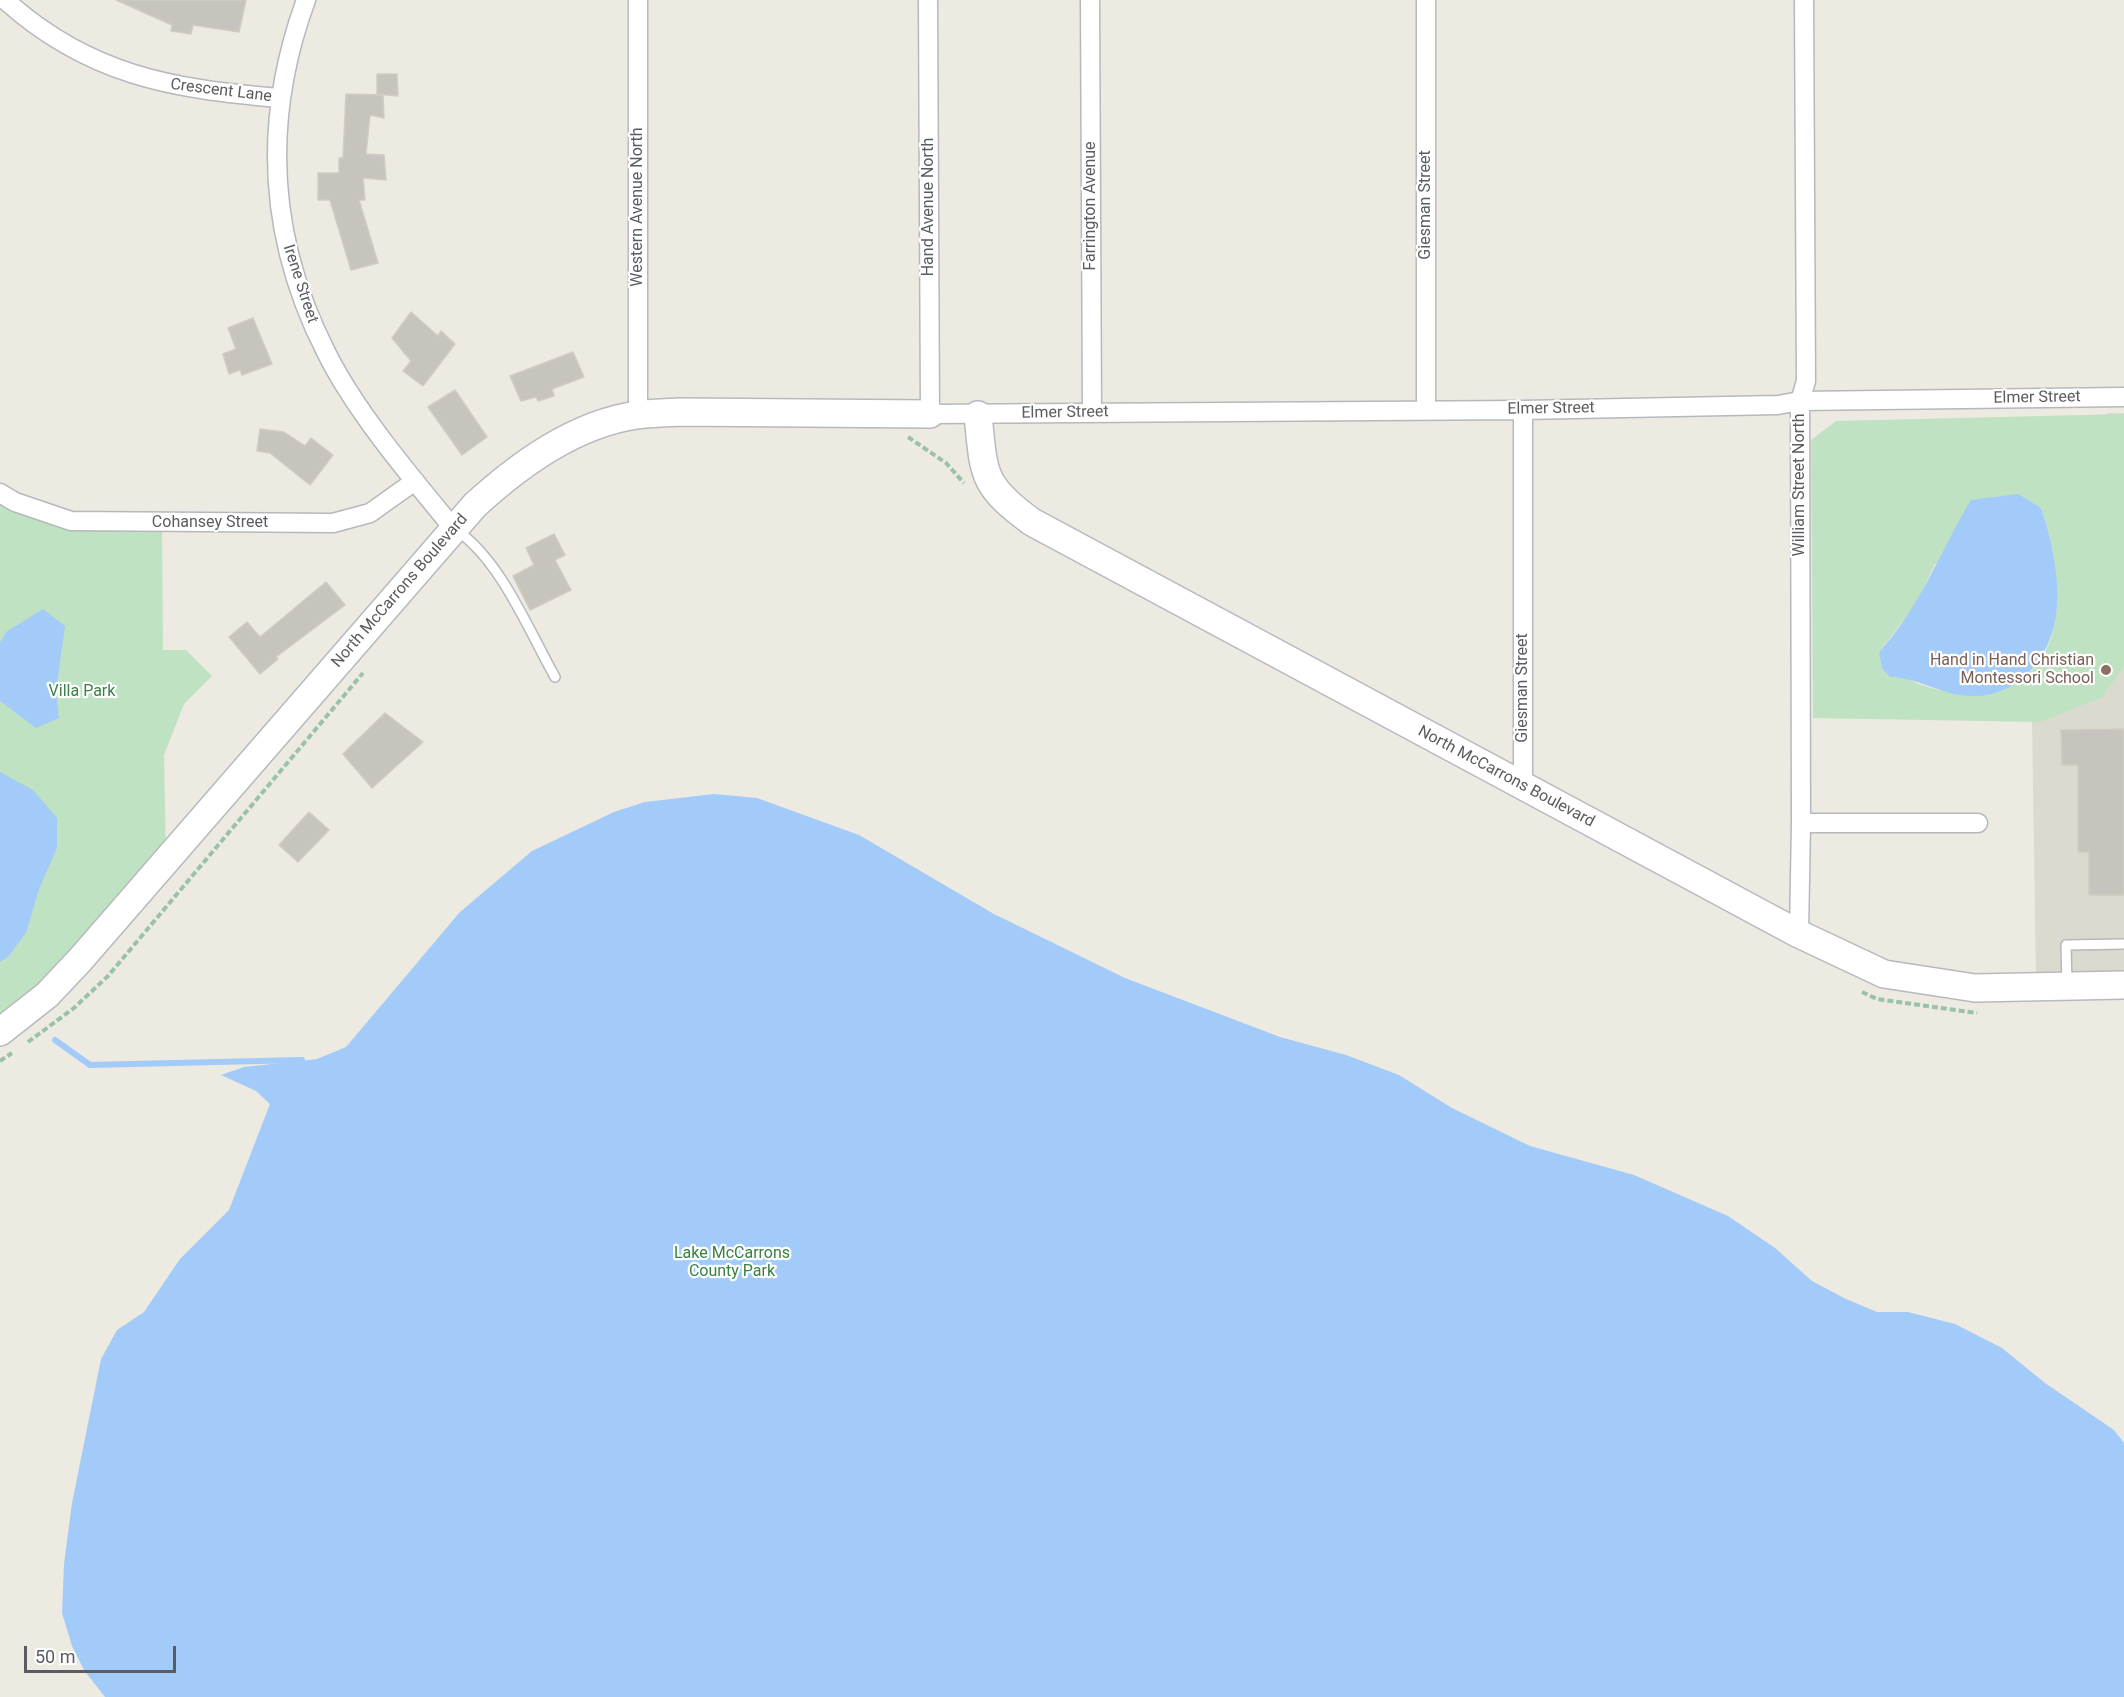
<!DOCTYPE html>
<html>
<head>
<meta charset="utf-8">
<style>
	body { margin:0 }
	#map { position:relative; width:2124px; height:1697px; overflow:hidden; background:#eceae1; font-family:Roboto,sans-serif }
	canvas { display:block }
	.scale { position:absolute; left:24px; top:1646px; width:152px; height:27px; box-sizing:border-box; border:3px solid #5a5c61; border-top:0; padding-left:8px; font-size:18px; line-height:21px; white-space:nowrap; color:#5a5c61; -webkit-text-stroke:4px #fff; paint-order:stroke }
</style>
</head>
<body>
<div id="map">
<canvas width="2124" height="1697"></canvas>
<div class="scale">50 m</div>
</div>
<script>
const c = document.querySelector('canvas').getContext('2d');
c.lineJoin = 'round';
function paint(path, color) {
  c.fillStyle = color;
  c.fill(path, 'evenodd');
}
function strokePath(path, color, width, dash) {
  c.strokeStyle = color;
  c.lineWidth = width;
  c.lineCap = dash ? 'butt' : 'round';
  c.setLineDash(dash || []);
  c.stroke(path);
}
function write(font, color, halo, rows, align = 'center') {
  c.font = font + ' Roboto,sans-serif';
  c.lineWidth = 4.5;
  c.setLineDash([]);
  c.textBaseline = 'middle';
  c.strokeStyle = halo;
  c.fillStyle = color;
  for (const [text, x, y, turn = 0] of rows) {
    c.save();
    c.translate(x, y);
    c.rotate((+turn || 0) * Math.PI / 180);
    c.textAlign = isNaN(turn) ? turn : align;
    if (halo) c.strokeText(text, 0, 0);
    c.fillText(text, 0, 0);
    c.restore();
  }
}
paint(new Path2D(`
	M2107 413H2124V975L2036 978 2032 722 2072 697 2103 642Z`), '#dbdacf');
paint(new Path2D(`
	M2124 414V667L2102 697 2040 722 1813 718 1811 440 1836 421ZM2041 507C2052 541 2060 580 2056 616 2049 674 2005 703 1949 692 1934 689 1919 686 1906 677 1896 671 1888 660 1879 652L1915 606 1935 564Z
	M0 493 45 514 162 523 163 650H186L212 676 184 704 164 755 166 861 0 1032Z`), '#bfe2c2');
paint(new Path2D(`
	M2018 494 2041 508C2052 539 2061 583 2056 617 2049 660 2017 698 1970 696 1941 695 1917 677 1890 677L1882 668 1879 652C1920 608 1940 551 1971 500Z
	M43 609 65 626 56 692 59 718 36 728 0 701V643L6 632Z
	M0 772 33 790 57 818V848L39 889 26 933 8 957 0 962Z
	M714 794 757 798 859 835 994 914 1125 978 1280 1037 1346 1055 1399 1075 1452 1108 1530 1146 1634 1175 1728 1216 1775 1248 1812 1281 1846 1299 1877 1312H1908L1955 1324 2002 1348 2045 1383 2114 1430 2124 1443V1697H105L84 1670 72 1646 62 1613 64 1564 72 1503 101 1359 117 1330 144 1312 180 1259 229 1210 270 1104 256 1091 221 1075 244 1067 317 1059 346 1047 460 912 532 851 614 812 645 802Z`), '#a3cbf9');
strokePath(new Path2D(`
	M55 1040 90 1065 302 1060`), '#a3cbf9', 6);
const building = new Path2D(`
	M116 0H246L239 32 193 25 191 34 171 31 172 25Z
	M377 74H397L398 96 377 94Z
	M346 94 383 95 384 118 370 115 366 154 384 155 386 180 363 178 365 200H359L378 263 351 270 330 200H318V173H339V158H343Z
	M411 312 438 336 441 331 455 344 423 386 403 371 411 361 392 338Z
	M253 318 272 364 242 375 240 370 229 374 223 354 236 349 228 328Z
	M573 352 584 377 552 389 554 396 538 401 536 397 521 401 510 376Z
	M455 390 487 437 462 455 428 407Z
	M260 429 284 432 305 446 311 438 333 455 310 485 270 453 257 451Z
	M554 534 565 555 555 560 571 590 530 610 513 576 534 565 526 548Z
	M326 582 345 605 276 657 278 659 260 674 229 637 247 622 260 637Z
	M385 713 423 742 372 788 343 754Z
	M2124 729V895H2089V852H2078V765H2062L2061 730Z
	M309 812 329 830 298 862 279 845Z`);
paint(building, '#c7c4be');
strokePath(building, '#d0cdc0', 1.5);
const lane = new Path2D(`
	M456 530C500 559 529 631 555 677
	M2067 984 2066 945 2124 944`);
const street = new Path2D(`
	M5 0C88 75 172 89 279 98
	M306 0C262 120 268 238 326 352 355 411 411 477 454 529
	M638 0V415
	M928 0 930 414 1523 410 1778 405 1800 401 2124 397
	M1090 0 1092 412
	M1426 0V410
	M0 493 15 502 71 521 333 523 370 513 415 481
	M1523 786V410
	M1801 823H1978
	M1799 934 1801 823 1800 401 1806 381 1804 0`);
const secondary = new Path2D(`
	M978 415C984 474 981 485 1032 522L1799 934 1884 974 1975 988 2124 985
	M0 1032 47 995 80 960 475 505C520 464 575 424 637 415 651 413 665 413 679 412L930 414`);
strokePath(lane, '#b7b8bd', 12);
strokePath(street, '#b7b8bd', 21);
strokePath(secondary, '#b7b9bf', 30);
strokePath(new Path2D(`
	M908 437 946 463 964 483
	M1862 992 1877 999 1977 1013
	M28 1042 74 1008 108 976 363 673
	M0 1061 12 1053`), '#99c2a9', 4, [6, 3]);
strokePath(lane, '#fff', 9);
strokePath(street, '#fff', 18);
strokePath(secondary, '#fff', 27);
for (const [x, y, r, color] of [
	[2106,670,6,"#8d6e63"]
]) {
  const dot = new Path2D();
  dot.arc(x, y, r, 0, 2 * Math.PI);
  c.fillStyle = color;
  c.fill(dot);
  strokePath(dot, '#fff', 2);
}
write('16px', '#5a5c61', '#fff', [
	["Crescent Lane",221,91,7],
	["Giesman Street",1426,205,-90],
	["Farrington Avenue",1091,206,-90],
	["Western Avenue North",638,207,-90],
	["Hand Avenue North",929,207,-90],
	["Irene Street",300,284,72],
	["Elmer Street",2037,398,-1],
	["Elmer Street",1551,409,-1],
	["Elmer Street",1065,413,-1],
	["William Street North",1800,485,-90],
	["Cohansey Street",210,523],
	["North McCarrons Boulevard",400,591,-49],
	["Giesman Street",1523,688,-90],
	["North McCarrons Boulevard",1506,777,28]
]);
write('16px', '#785e54', '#fff', [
	["Hand in Hand Christian",2094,661],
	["Montessori School",2094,679]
], 'right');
write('16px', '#398144', '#fff', [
	["Villa Park",82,692],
	["Lake McCarrons",732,1254],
	["County Park",732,1272]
]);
</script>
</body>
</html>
